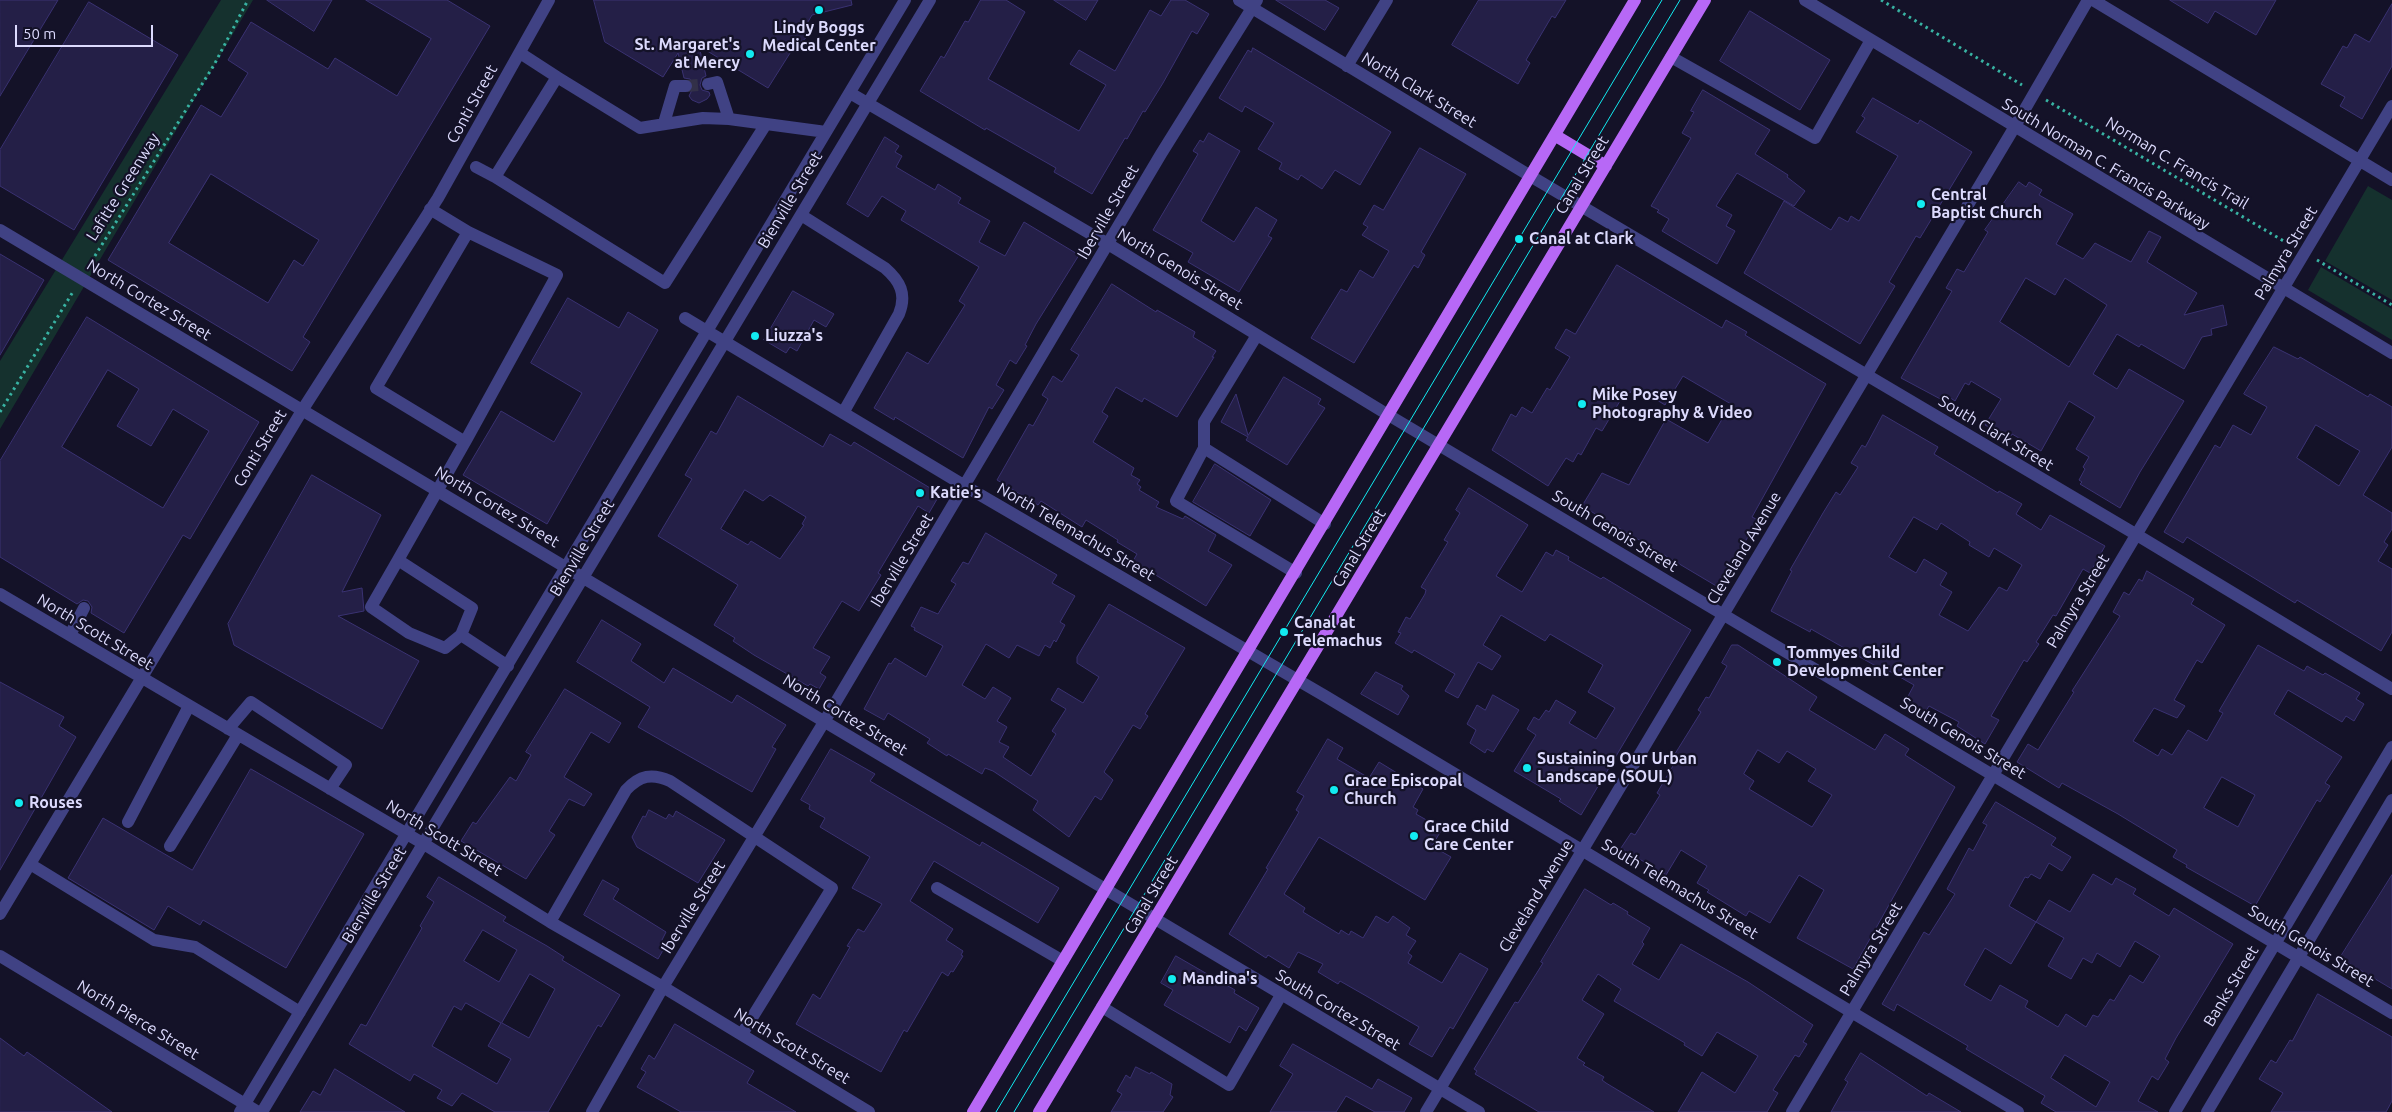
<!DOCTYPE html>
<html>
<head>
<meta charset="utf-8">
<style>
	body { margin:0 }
	#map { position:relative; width:2392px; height:1112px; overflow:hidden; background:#141228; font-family:Ubuntu,sans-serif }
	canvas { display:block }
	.scale { position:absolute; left:15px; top:25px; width:138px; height:22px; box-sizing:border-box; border:2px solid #dcdafd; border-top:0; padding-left:6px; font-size:15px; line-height:18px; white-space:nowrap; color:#dcdafd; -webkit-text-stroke:4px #141228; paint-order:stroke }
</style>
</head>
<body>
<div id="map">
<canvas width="2392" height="1112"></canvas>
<div class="scale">50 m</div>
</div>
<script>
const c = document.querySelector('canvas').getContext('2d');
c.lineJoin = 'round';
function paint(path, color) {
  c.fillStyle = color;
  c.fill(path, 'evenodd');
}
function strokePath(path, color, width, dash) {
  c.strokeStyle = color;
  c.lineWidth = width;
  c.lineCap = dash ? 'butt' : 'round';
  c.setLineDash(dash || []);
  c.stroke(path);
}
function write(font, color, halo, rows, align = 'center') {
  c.font = font + ' Ubuntu,sans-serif';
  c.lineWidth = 4.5;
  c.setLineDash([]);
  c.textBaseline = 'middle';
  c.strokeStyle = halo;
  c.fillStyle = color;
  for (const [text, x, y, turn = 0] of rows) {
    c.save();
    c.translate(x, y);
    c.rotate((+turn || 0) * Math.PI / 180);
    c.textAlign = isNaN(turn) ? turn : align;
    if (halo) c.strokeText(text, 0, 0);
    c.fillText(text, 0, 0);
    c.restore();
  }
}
paint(new Path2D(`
	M221 0H253L0 429V361Z
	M2368 186 2392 200V300L2325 261Z
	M2321 267 2392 309V340L2308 290Z`), '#15312e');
const building = new Path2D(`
	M0 0H58L0 96Z
	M267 0H332L314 31Z
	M366 0H447L490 26 303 337 310 342 292 371 108 260 201 105 221 117 248 73 228 60 251 22 328 69 335 58 397 96 431 39ZM211 174 319 240 303 266 294 260 268 303 169 243Z
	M594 0H851L852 5 812 15 805 27 807 36 804 40 797 42 768 88 699 46 706 76 702 78 700 85 702 90 709 92 710 95 707 99 699 103 692 100 689 96 694 86 690 79 684 78 678 53 663 77 605 42Z
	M981 0H1006L1025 12 988 79 1079 131 1106 85 1070 64 1079 50 1115 71 1150 10 1161 16 1171 0H1185L1209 14 1197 34 1192 31 1163 83 1145 112 1143 111 1127 139 1125 138 1092 194 1054 172 1056 168 986 128 985 130 920 91 941 56 944 58 965 21 968 22Z
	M1054 0H1098L1086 20Z
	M1276 0H1325L1339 8 1325 30Z
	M1479 0H1566L1555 18 1552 16 1526 60 1530 63 1518 84 1452 45Z
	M2170 0H2276L2256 35 2215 11 2208 23Z
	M89 2 178 55 74 230 0 186V150Z
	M2392 4V66L2362 119 2340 106 2345 97 2321 84 2343 46 2347 48 2355 34 2369 42Z
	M1750 11 1830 60 1800 110 1720 61Z
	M1253 48 1391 132 1360 185 1335 170 1322 189 1301 175 1298 180 1279 169 1282 163 1258 149 1274 123 1245 106 1242 112 1219 98 1248 50 1251 52Z
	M1703 90 1770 130 1755 154 1788 175 1787 177 1805 191 1794 206 1737 173 1716 206 1732 215 1726 226 1735 231 1717 264 1662 231 1669 219 1657 212 1659 210 1651 206 1691 138 1682 133 1694 112 1691 111Z
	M1873 98 1918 124 1920 120 1972 152 1920 238 1916 236 1889 282 1895 286 1860 344 1744 273 1784 201 1831 230 1839 217 1848 222 1851 216 1859 221 1898 156 1856 132 1865 118 1862 116Z
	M1209 133 1240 151 1201 221 1234 242 1256 207 1277 220 1268 236 1272 238 1239 292 1188 262 1193 253 1153 230 1198 154 1193 151 1200 140 1203 142Z
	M885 137 899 146 895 152 902 156 896 167 935 190 938 184 961 198 958 203 990 221 979 242 1005 256 1024 222 1079 255 1036 324 1025 345 1027 346 1016 364 1010 360 996 385 1004 390 992 409 989 407 963 458 895 417 894 420 874 408 907 352 928 364 965 305 959 301 979 267 901 220 906 211 882 196 868 217 847 204Z
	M1420 148 1466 174 1421 252 1425 255 1418 268 1414 265 1354 363 1311 338 1341 289 1347 292 1360 270 1373 278 1389 251 1362 235 1368 227 1363 224 1374 205 1383 210Z
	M2019 182 2026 187 2029 182 2042 190 2039 195 2073 214 2056 244 2083 259 2095 243 2131 262 2149 231 2161 237 2147 262 2197 293 2184 315 2223 305 2227 325 2211 329 2212 335 2202 337 2184 369 2141 344 2139 347 2117 334 2093 374 2117 389 2129 369 2184 401 2140 472 2120 508 2080 484 2082 482 2079 480 2085 469 2083 467 2089 457 2076 449 2095 417 2069 401 2041 451 2012 434 2009 439 1985 425 2001 399 1971 381 1969 385 1965 383 1955 401 1949 397 1946 402 1901 378 1952 291 1946 288 1957 269 1964 272 1988 232 1985 230ZM2026 278 2055 295 2065 278 2107 305 2069 367 2000 322Z
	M0 254 44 280 0 355Z
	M1617 265 1722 328 1726 320 1747 332 1745 335 1826 384 1752 517 1758 520 1718 587 1582 506 1602 473 1629 485 1666 419 1708 443 1731 404 1683 376 1665 405 1634 386 1630 393 1626 391 1602 431 1596 428 1581 455 1578 453 1573 462 1566 458 1548 486 1492 450 1511 414 1516 417 1522 407 1532 413 1547 388 1550 390 1570 357 1555 348 1566 329 1575 334Z
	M1112 284 1156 312 1157 310 1195 332 1193 337 1216 351 1212 357H1214L1177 417 1144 398 1142 402 1116 387 1102 412 1108 416 1093 442 1134 468 1131 475 1140 480 1137 484 1141 487 1139 490 1159 502 1156 507 1183 519 1185 516 1216 535 1208 551 1232 565 1206 606 1133 561 1137 554 1117 542 1118 540 1086 520 1082 527 1041 501 1038 505 997 480 1029 424 1033 426 1048 399 1042 395 1053 376 1062 382 1079 355 1071 350Z
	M793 291 834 314 826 327 814 320 797 351 790 347 786 353 764 340Z
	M568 298 619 328 628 312 658 330 547 524 463 475 501 411 554 442 582 393 531 363Z
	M87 317 259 422 190 539 183 535 124 633 91 613 92 607 88 601 83 600 77 604 0 557V461ZM108 370 139 389 117 426 151 446 173 409 209 431 163 508 62 447Z
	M2274 347 2298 359 2300 357 2368 397 2370 394 2392 407V447L2363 495 2392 513V529L2384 542 2388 545 2378 561 2392 569V632L2381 651 2297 600 2295 603 2187 537 2183 543 2164 532 2215 445 2220 448 2233 425 2251 435 2267 407 2244 394ZM2316 425 2360 451 2339 486 2297 458Z
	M1284 377 1321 399 1318 404 1325 408 1287 465 1246 440 1248 437 1221 422 1236 394 1248 435Z
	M738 396 823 447 830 434 851 446 854 442 940 494 929 513 918 506 878 573 881 575 859 611 842 601 813 648 830 657 820 673 826 677 819 689 810 684 808 686 754 655 733 641 735 638 714 625 738 585 658 536 692 479 685 475 711 431 716 434ZM745 490 763 501 770 495 806 517 802 524 804 525 780 559 751 541 748 545 721 529Z
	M1883 415 1938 447 1934 454 1998 493 1999 491 2022 504 2016 514 2041 530 2050 515 2105 546 2090 573 2083 569 2056 616 2053 615 2036 642 2039 644 2027 662 2024 660 1991 716 1999 720 1985 744 1957 726 1959 722 1929 706 1926 711 1906 700 1914 685 1882 667 1881 669 1811 629 1810 632 1771 611 1792 571 1790 570 1823 513 1836 492 1840 495 1858 467 1851 463 1862 445 1865 447ZM1914 517 1937 530 1941 523 1970 542 1969 545 1989 557 1994 548 2022 565 2007 591 1999 587 1968 631 1939 615 1952 592 1940 585 1947 573 1924 559 1916 573 1889 557Z
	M1215 464 1271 500 1250 536 1193 502Z
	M312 475 381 515 342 592 362 588 364 611 338 616 419 661 382 729 234 645 228 624Z
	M1469 488 1528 525 1496 576 1522 592 1546 552 1553 556 1556 550 1569 557 1568 560 1601 579 1603 577 1691 630 1581 815 1559 801 1561 799 1514 771 1536 735 1527 729 1534 717 1539 720 1546 710 1549 712 1556 700 1576 712 1569 723 1596 739 1615 708 1588 692 1603 665 1550 634 1545 641 1501 615 1483 645 1501 656 1492 670 1478 662 1458 698 1445 691 1455 674 1414 650 1412 653 1395 643 1401 633 1398 632 1406 617 1410 619 1425 594 1426 590 1421 587 1448 542 1444 540 1460 513 1456 510Z
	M986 533 1057 575 1052 583 1075 596 1060 622 1065 625 1056 642 1054 640 1050 648 1045 645 1039 656 1017 645 1009 658 986 644 962 685 985 699 993 687 1011 698 997 721 1007 727 999 742 1009 747 1003 757 1031 776 1056 734 1052 731 1066 709 1051 700 1058 688 1083 703 1099 677 1077 663V657L1109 604 1185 648 1145 714 1148 716 1140 729 1133 725 1104 772 1113 780 1101 800 1095 796 1069 837 1033 810 1038 801 993 771 985 768 982 774 948 754 947 756 927 743 930 739 888 713 884 720 864 709 889 663 891 664 895 658 926 677 943 646 914 630 915 628 911 626 921 607 938 614 956 584 951 581 963 562 968 564Z
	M2147 571 2194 599 2191 604 2225 625 2202 663 2197 660 2174 700 2185 706 2177 718 2154 708 2133 741 2158 756 2162 749 2172 755 2188 730 2207 741 2223 713 2219 711 2258 645 2304 671 2307 666 2323 675 2325 673 2360 693 2356 699 2364 704 2354 721 2346 716 2342 722 2288 690 2274 714 2342 757 2325 783 2330 786 2320 802 2317 800 2255 906 2186 867 2187 865 2173 857 2177 850 2118 814 2062 783 2059 788 2017 762 2028 744 2038 750 2074 692 2072 691 2120 616 2113 612 2124 592 2129 595 2139 579 2142 581ZM2222 777 2255 795 2238 827 2204 808Z
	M602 620 641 644 631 661 664 683 673 668 732 703 737 695 786 725 772 747 776 749 752 792 638 727 650 707 577 662Z
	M1732 645H1738L1817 697 1809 710 1875 750 1885 734 1909 749 1905 755 1955 787 1853 969 1797 938 1824 890 1799 875 1770 923 1749 911 1746 916 1707 892 1709 890 1697 883 1707 866 1681 850 1666 875 1621 848 1631 833 1635 835 1660 795 1657 793 1677 759 1673 757 1701 712 1698 710 1706 697 1709 698 1727 666 1722 663ZM1758 750 1779 763 1787 751 1816 769 1808 781 1832 795 1812 827 1749 789 1754 781 1744 774Z
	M1376 672 1403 686 1401 689 1409 696 1398 715 1361 694Z
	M0 682 64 717 59 726 76 737 0 870Z
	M565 689 621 723 609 743 591 732 564 777 592 794 584 806 569 799 549 831 555 835 526 879 461 841 473 822 476 824 510 777 516 781 531 755 526 752Z
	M1493 695 1519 710 1493 752 1487 749 1485 753 1470 743 1476 730 1467 724 1477 705 1485 710Z
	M1328 739 1343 748 1337 759 1369 778 1379 762 1423 789 1413 807 1418 810 1416 814 1442 829 1432 846 1451 857 1425 900 1319 837 1284 894 1305 908 1303 912 1339 934 1341 930 1349 935 1351 931 1363 938 1376 916 1388 923 1393 916 1410 928 1406 935 1416 941 1408 953 1412 956 1408 963 1442 983 1460 953 1488 969 1453 1029 1450 1027 1432 1057 1409 1044 1419 1027 1368 997 1340 981 1338 984 1318 972 1323 964 1298 952 1289 968 1268 955 1266 958 1229 934 1268 869 1266 868 1299 812 1296 810 1304 796 1297 792Z
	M831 749 875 774 870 781 980 846 982 842 1059 888 1038 923 934 861 910 901 953 929 946 940 963 951 961 955 963 956 953 972 951 971 948 976 942 972 907 1032 904 1030 881 1072 796 1024 813 994 820 999 850 947 847 946 858 929 864 932 882 904 852 888 870 857 820 827 825 818 809 809 810 805 801 800Z
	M251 769 364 834 286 968 203 920 200 925 168 906 154 930 68 878 103 818 192 870Z
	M1996 802 2056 838 2051 845 2071 857 2062 871 2049 863 2040 879 2031 874 2028 878 2025 877 2009 906 2036 922 2011 964 1985 948 1964 985 1991 1001 2000 985 2028 1001 2025 1007 2058 1027 2066 1014 2086 1027 2093 1015 2098 1017 2110 999 2114 1001 2130 975 2143 983 2160 956 2135 941 2120 967 2097 953 2092 963 2083 958 2071 979 2048 966 2064 938 2036 922 2049 900 2070 912 2093 874 2112 885 2116 878 2136 889 2133 894 2169 916 2174 908 2233 944 2176 1038 2165 1059 2169 1062 2158 1080 2152 1076 2138 1101 2158 1112H2056L2041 1103 2045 1096 1966 1049 1968 1046 1897 1004 1894 1011 1882 1004 1924 932 1929 935 1955 894 1947 889 1969 848 1973 851 1987 825 1983 823ZM2065 1055 2110 1082 2096 1107 2051 1078Z
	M649 810 666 819 669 814 673 817 676 811 725 840 698 883 637 847 632 837 643 816 645 817Z
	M2392 875V989L2340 958Z
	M439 877 506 917 503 921 547 946 564 957 562 960 620 995 601 1027 598 1025 548 1112H495L462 1093 452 1106 437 1098 442 1090 414 1074 410 1081 349 1044 361 1024 366 1026 422 928 420 926 434 902 427 897ZM483 930 517 950 499 982 464 961ZM530 974 555 989 529 1038 502 1023ZM466 1003 501 1023 488 1046 511 1059 497 1084 432 1046 454 1006 461 1010Z
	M603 880 619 889 613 899 666 932 661 942 666 945 658 959 584 915Z
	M1585 889 1611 905 1613 903 1628 912 1627 914 1650 928 1642 942 1644 944 1632 964 1659 980 1681 944 1748 982 1813 1025 1803 1042 1807 1044 1799 1057 1795 1055 1773 1090 1778 1093 1767 1112H1678L1702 1072 1735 1093 1758 1056 1717 1032 1702 1056 1684 1045 1685 1043 1614 1001 1621 989 1598 974 1582 1000 1604 1014 1577 1058 1585 1063 1583 1065 1604 1077 1602 1080 1606 1083 1654 1112H1539L1475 1074 1477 1071 1474 1069 1515 1002 1518 1003 1543 963 1541 962Z
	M1176 956 1235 990 1234 993 1259 1008 1246 1031 1239 1026 1230 1043 1164 1005 1173 990 1161 983Z
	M2318 994 2392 1037V1101L2386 1112H2271L2283 1093 2259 1079 2271 1060 2276 1063 2290 1040 2292 1041Z
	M675 1024 754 1071 747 1083 796 1112H681L637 1087 646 1072 641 1069 649 1055 654 1059Z
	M0 1038 24 1056 27 1052 112 1112H0Z
	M1293 1044 1372 1089 1378 1079 1412 1098 1404 1112H1375L1346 1096 1336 1112H1270L1293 1074 1280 1066Z
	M1861 1053 1927 1096 1929 1093 1961 1112H1831L1848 1082 1845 1080Z
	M1136 1067 1150 1074 1151 1072 1172 1084 1170 1095 1173 1097 1163 1112H1111L1122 1094 1117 1091 1126 1075 1130 1078Z
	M335 1069 405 1112H300L313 1091 320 1095Z`);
paint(building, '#241f47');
strokePath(building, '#3a3272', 1);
strokePath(new Path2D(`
	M686 86 708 84`), '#323048', 12, [12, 6]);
strokePath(new Path2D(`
	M1881 0 2022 85
	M2046 100 2292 246
	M2317 260 2392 305
	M88 267 214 65 248 0
	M0 412 74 290`), '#38b3a3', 3, [2.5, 4]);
strokePath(new Path2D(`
	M1239 0 1532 177 2137 535 2392 689
	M1805 0 2392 353
	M2093 0 2392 180
	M520 53 557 77
	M1671 57 1815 138 1871 40
	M1347 66 1387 0
	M708 84 717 82 729 119
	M850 93 1108 244 1390 416 2392 1013
	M664 123 675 86H686
	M766 124 665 283 495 177 557 77 640 128 703 118 729 119 826 132
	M476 167 495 177
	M430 209 468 232 376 388 465 442 557 275 468 232
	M801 215 885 268C900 281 907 294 899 314L843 413
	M0 230 1479 1112
	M685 318 965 486 1325 696 2018 1112
	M1257 335 1204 422V448L1176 501 1296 573
	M1204 448 1325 524
	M398 560 371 607 409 633 445 648 461 635 472 608 398 560 465 442
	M0 594 424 844 550 922 663 987 869 1112
	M70 635 84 608
	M461 635 508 666
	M228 729 251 702 346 765 330 789
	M128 822 189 706
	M170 846 238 735
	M30 864 154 940 195 947 300 1012
	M937 888 1063 961
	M0 914 303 409 438 198 549 0
	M550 922 626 790C640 775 652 773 670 781L832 888 742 1034
	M0 956 258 1112
	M1102 1007 1229 1085 1281 995
	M240 1112 905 0
	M262 1112 930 0
	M592 1112 663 987 824 722 1161 154 1257 0
	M1426 1112 2014 128 2088 0
	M1792 1112 2392 106
	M2175 1112 2392 747
	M2207 1112 2392 800`), '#404284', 12);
strokePath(new Path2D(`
	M1556 136 1606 166
	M973 1112 1635 0
	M1039 1112 1705 0`), '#b768f6', 12);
strokePath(new Path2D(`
	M996 1112 1662 0
	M1014 1112 1680 0`), '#12ebf1', 1);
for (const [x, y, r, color] of [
	[819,10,5,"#12ebf1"],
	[750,54,5,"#12ebf1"],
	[1921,204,5,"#12ebf1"],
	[1519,239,5,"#12ebf1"],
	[755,336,5,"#12ebf1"],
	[1582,404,5,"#12ebf1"],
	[920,493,5,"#12ebf1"],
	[1284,632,5,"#12ebf1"],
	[1777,662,5,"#12ebf1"],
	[1527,768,5,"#12ebf1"],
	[1334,790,5,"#12ebf1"],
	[19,803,5,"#12ebf1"],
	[1414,836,5,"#12ebf1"],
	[1172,979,5,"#12ebf1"]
]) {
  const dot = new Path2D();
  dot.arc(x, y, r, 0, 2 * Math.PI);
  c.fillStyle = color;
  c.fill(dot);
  strokePath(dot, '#141228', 2);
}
write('bold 16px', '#dcdafd', '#141228', [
	["Lindy Boggs",819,28,"center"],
	["Medical Center",819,46,"center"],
	["St. Margaret's",740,45,"right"],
	["at Mercy",740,63,"right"],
	["Central",1931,195],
	["Baptist Church",1931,213],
	["Canal at Clark",1529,239],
	["Liuzza's",765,336],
	["Mike Posey",1592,395],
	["Photography & Video",1592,413],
	["Katie's",930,493],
	["Canal at",1294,623],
	["Telemachus",1294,641],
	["Tommyes Child",1787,653],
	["Development Center",1787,671],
	["Sustaining Our Urban",1537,759],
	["Landscape (SOUL)",1537,777],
	["Grace Episcopal",1344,781],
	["Church",1344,799],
	["Rouses",29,803],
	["Grace Child",1424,827],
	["Care Center",1424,845],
	["Mandina's",1182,979]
], 'left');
write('16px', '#dcdafd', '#141228', [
	["North Clark Street",1419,90,31],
	["Conti Street",472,104,-61],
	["Norman C. Francis Trail",2177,163,31],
	["South Norman C. Francis Parkway",2106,164,31],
	["Canal Street",1582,175,-59],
	["Lafitte Greenway",123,187,-58],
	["Bienville Street",790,200,-59],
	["Iberville Street",1108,212,-60],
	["Palmyra Street",2286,253,-59],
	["North Genois Street",1180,269,31],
	["North Cortez Street",149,300,31],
	["South Clark Street",1996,433,31],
	["Conti Street",260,448,-59],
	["North Cortez Street",497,507,31],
	["South Genois Street",1615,531,31],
	["North Telemachus Street",1076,532,30],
	["Bienville Street",582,548,-59],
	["Canal Street",1359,548,-59],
	["Cleveland Avenue",1744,548,-59],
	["Iberville Street",902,560,-59],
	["Palmyra Street",2078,601,-59],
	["North Scott Street",95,632,31],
	["North Cortez Street",845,715,31],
	["South Genois Street",1963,738,31],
	["North Scott Street",444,838,31],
	["South Telemachus Street",1680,889,31],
	["Bienville Street",374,895,-59],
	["Canal Street",1151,895,-59],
	["Cleveland Avenue",1536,896,-59],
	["Iberville Street",693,907,-58],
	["South Genois Street",2311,946,31],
	["Palmyra Street",1871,949,-59],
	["Banks Street",2231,986,-59],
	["South Cortez Street",1338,1010,31],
	["North Pierce Street",138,1020,31],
	["North Scott Street",792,1046,31]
]);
</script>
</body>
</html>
